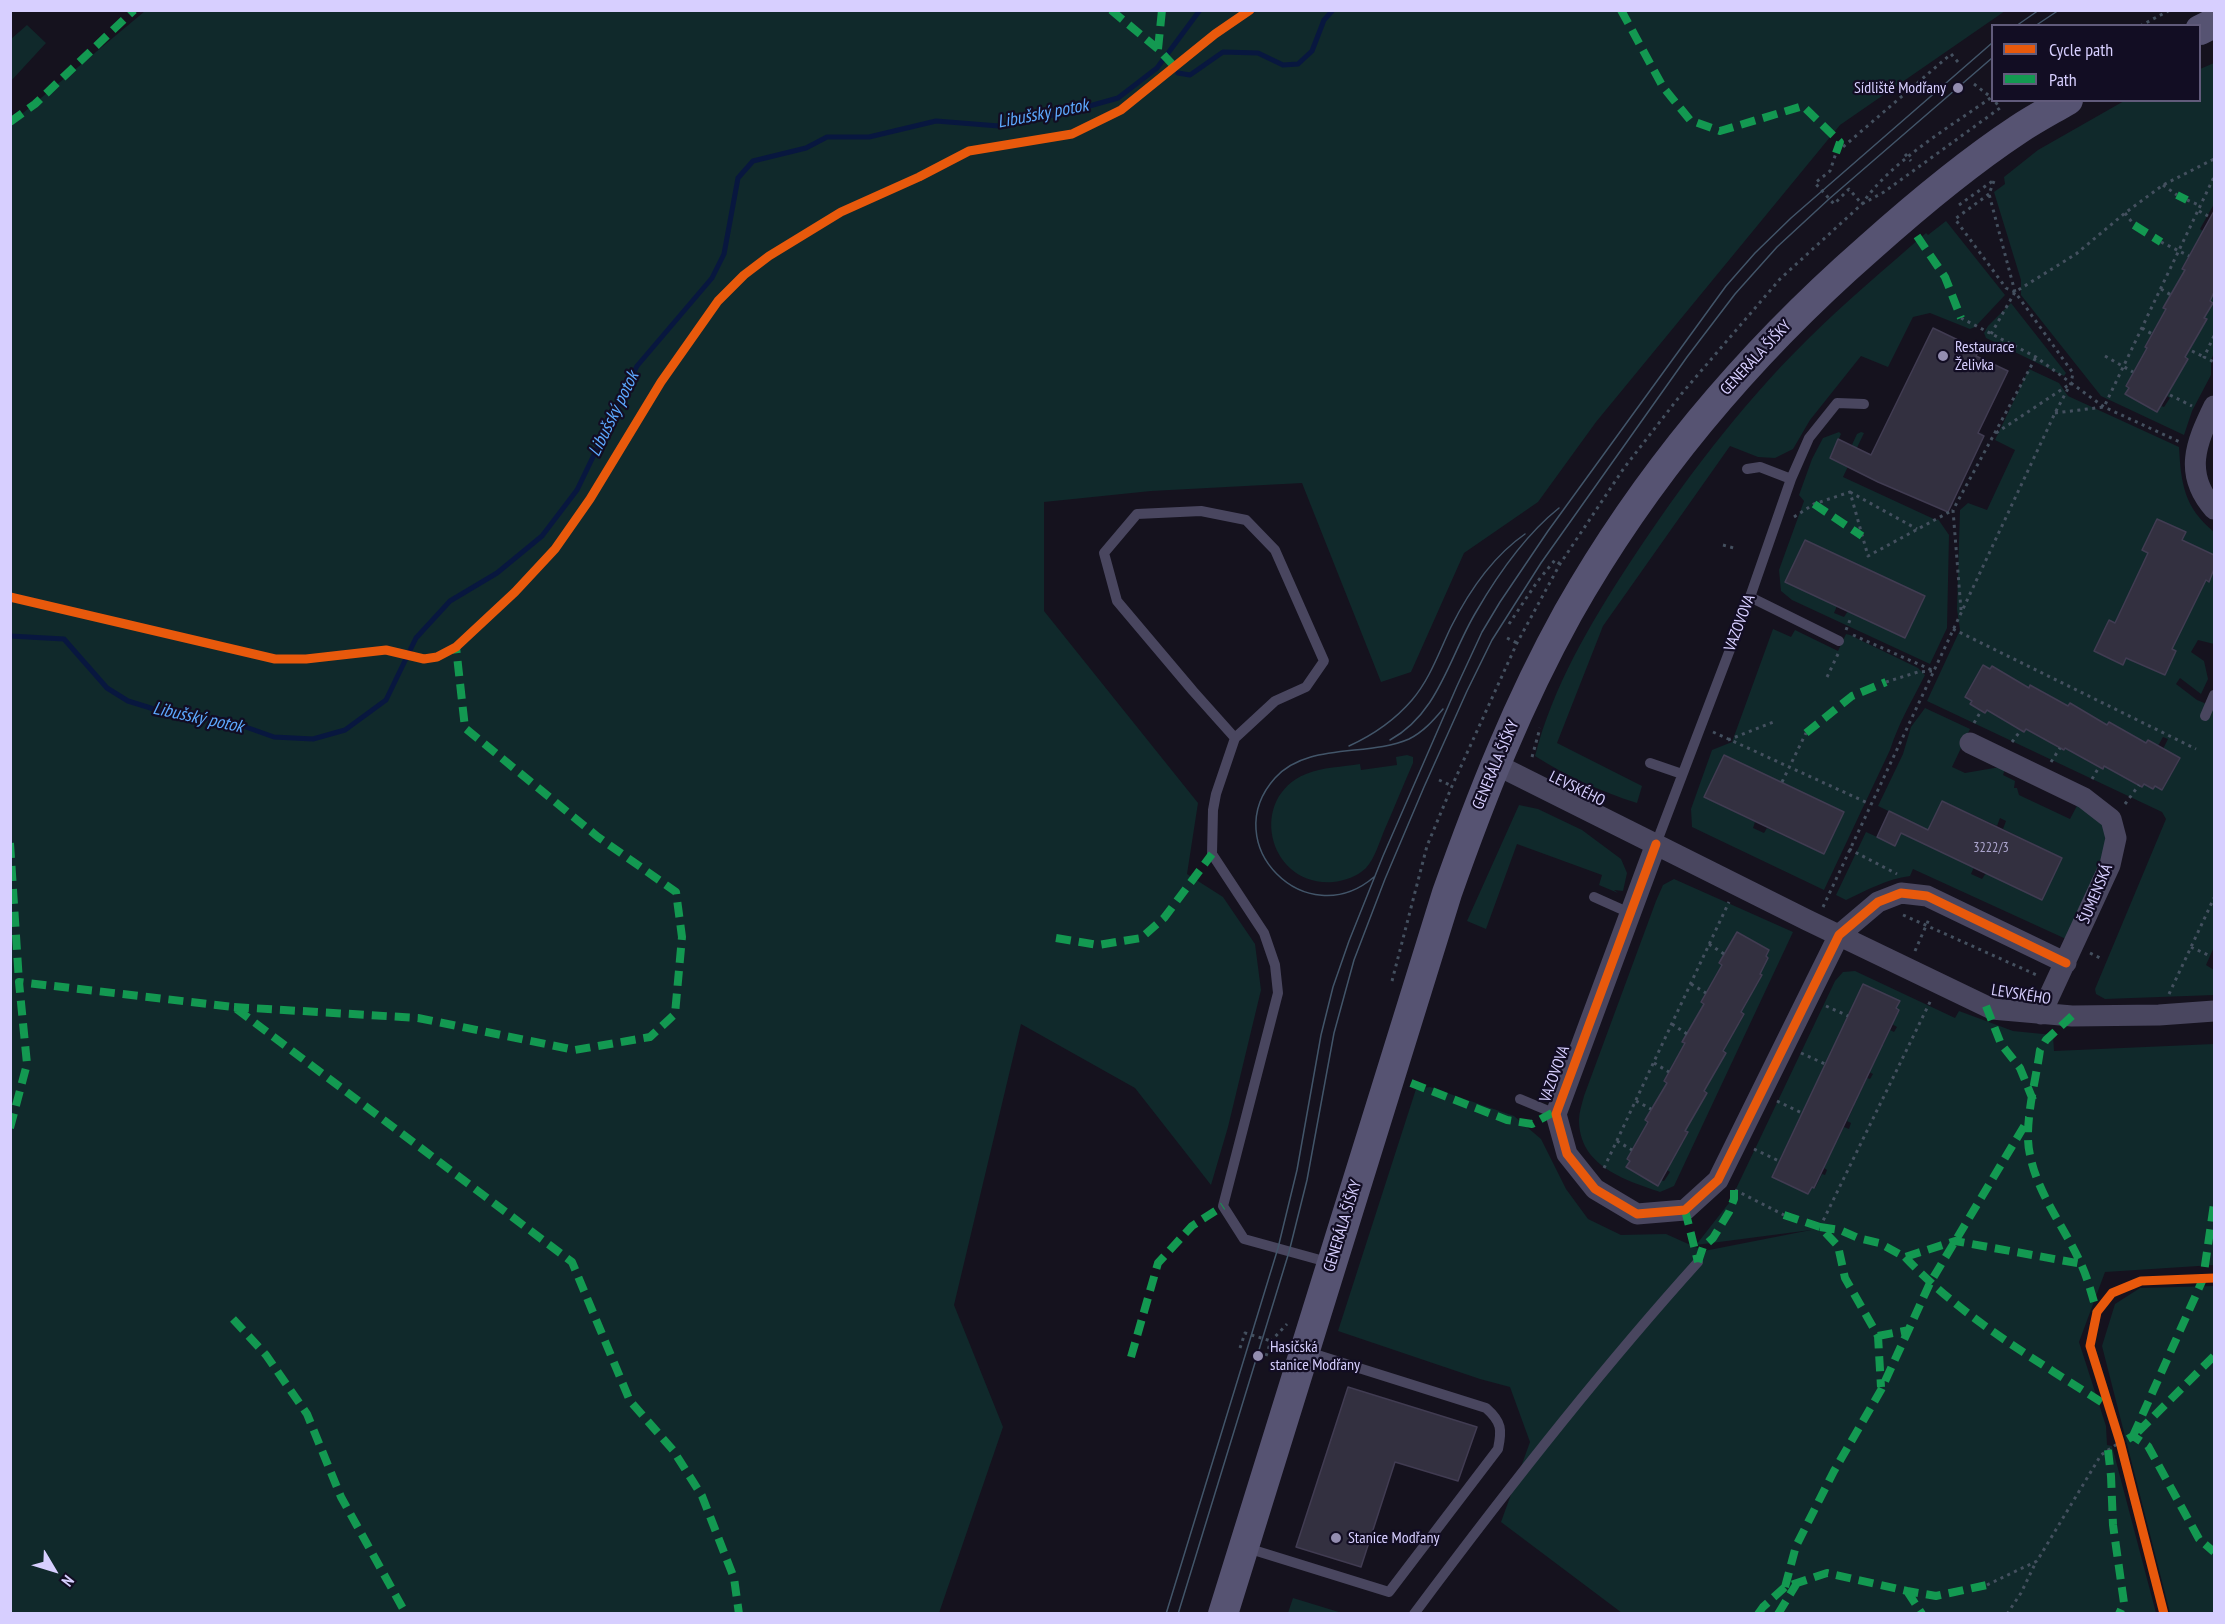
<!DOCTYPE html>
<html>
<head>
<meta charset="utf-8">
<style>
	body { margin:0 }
	#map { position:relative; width:2225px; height:1624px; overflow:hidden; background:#15121e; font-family:"PT Sans Narrow",sans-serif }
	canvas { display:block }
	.frame { position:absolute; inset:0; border:12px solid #d7cfff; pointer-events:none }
	.legend { position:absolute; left:1991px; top:24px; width:210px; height:78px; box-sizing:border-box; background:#120d23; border:2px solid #615b7b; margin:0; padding:8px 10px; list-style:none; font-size:18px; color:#d7cfff }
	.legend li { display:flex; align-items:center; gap:12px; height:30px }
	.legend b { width:30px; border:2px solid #615b7b }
	.north { position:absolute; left:24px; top:1540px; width:60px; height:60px; -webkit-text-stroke:4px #120d23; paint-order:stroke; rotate:128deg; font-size:16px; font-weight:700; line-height:24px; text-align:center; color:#d7cfff }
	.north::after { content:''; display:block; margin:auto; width:21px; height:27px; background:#d7cfff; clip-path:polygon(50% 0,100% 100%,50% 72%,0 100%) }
</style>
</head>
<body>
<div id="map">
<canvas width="2225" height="1624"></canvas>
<div class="frame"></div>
<ul class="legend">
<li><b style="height:8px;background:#e8590c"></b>Cycle path</li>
<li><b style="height:8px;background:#139951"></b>Path</li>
</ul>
<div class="north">N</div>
</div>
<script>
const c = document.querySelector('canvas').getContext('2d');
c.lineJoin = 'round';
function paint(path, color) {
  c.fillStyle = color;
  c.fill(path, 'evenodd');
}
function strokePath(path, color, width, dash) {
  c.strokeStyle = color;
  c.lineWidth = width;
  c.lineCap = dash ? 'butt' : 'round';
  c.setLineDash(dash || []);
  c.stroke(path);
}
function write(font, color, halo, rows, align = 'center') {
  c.font = font + ' "PT Sans Narrow",sans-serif';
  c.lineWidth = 4.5;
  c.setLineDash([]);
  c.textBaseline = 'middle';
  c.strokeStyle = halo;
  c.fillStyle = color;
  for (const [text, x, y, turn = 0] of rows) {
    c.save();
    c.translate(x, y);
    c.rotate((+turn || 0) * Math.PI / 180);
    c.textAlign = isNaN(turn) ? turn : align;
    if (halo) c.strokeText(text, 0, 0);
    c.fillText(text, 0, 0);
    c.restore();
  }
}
paint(new Path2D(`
	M145 11V10L2005 11 1840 125 1596 422 1538 502 1464 553 1411 672 1381 682 1302 483 1151 491 1044 502V611L1198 803 1187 874 1223 897 1255 944 1261 990 1228 1127 1211 1185 1135 1088 1021 1024 954 1305 1003 1427 939 1613H11V123Z
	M27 25 46 43 11 81V39Z
	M2214 63V204L2200 229 2203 231 2182 268 2185 270 2163 308 2166 309 2145 346 2147 348 2126 386 2129 388 2126 394 2157 412 2161 406 2164 407 2170 398 2167 396 2175 381 2180 367 2183 368 2188 359 2185 357 2194 342 2191 340 2198 328 2201 329 2206 320 2204 318 2212 303 2210 301 2214 292V353L2211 360V375L2192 411 2184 435 2101 396 2021 295V280L1994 192 2005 184 2004 177 2038 150 2124 101 2200 100V69Z
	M1946 221 2005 295 1975 327 1970 329 1930 313 1913 317 1888 367 1861 356 1810 420 1793 449 1775 458 1758 457 1730 446 1603 626 1557 743 1642 786 1637 803C1602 792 1566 776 1535 756 1553 686 1590 624 1629 564 1681 485 1739 407 1807 340 1845 302 1886 268 1926 233L1928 235Z
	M2011 303 2066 373 2064 376 1986 338 1984 333 1988 326Z
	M2029 369 2059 383 2068 396 2179 447C2181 484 2184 507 2214 532V555L2204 550 2200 558 2179 548 2186 532 2157 519 2143 550 2148 553 2115 623 2109 620 2123 665 2130 650 2148 668 2165 675 2176 651 2138 633 2161 616 2183 626 2194 603 2171 563 2209 581 2213 573 2210 571 2214 566V644L2198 640 2191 652 2204 661 2208 679 2201 694 2180 678 2176 684 2197 700 2214 707V947L2206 965 2214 970V995L2105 999 2096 994 2095 989 2166 819 2162 812 1927 701 1960 630 1957 609 1960 510 1968 503 1987 510 2015 450 1995 440ZM1992 666 2029 688 2031 685 2068 706 2070 704 2107 725 2109 722 2146 743 2158 746 2163 737 2168 739 2163 749 2180 759 2162 790 2155 786 2153 789 2144 784 2142 787 2104 766 2102 768 2065 747 2064 750 2026 729 2024 732 1987 710 1985 713 1970 704 1972 701 1965 697Z
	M1839 432 1841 434 1830 457 1843 464 1857 434 1861 432 1864 433 1843 477 1936 520 1938 519 1949 535 1947 628 1930 664 1792 600 1781 591 1779 570 1804 501 1799 495 1812 459 1823 438ZM1805 540 1925 596 1905 638 1848 611 1844 617 1834 613 1837 606 1785 582Z
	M1773 629 1791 637 1795 630 1838 651 1846 634 1850 635 1918 668 1925 675C1912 701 1899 722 1890 750L1824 890 1692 827 1691 809 1712 750 1732 742ZM1724 755 1844 812 1824 854 1767 828 1764 833 1753 828 1755 822 1704 797Z
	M1925 708 1970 729 1952 767 1965 773 2006 766 2003 775 2015 781 2014 788H2017L2019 795 2070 819 2080 800 2107 830 2105 855 2066 939 1913 869 1910 876C1887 879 1867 890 1846 900L1836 895 1866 832 1895 845 1907 820 1878 806 1903 754 1911 727ZM1942 801 1997 826 2000 818 2006 821 2003 829 2062 858 2042 900 1986 873 1982 879 1971 874 1974 867 1922 843Z
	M1407 755 1413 757V763C1403 786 1394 808 1384 831 1379 843 1375 858 1366 868 1358 876 1344 881 1333 882 1268 887 1247 798 1306 774 1322 767 1343 767 1360 764L1361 770 1397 765 1396 757Z
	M1519 805 1538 809 1582 830 1621 859 1627 873 1623 891 1614 890 1618 893 1599 885 1602 875 1517 844 1486 929 1467 921Z
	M1674 879 1793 932 1674 1186 1660 1192C1625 1180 1579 1166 1579 1120 1579 1112 1582 1104 1584 1096L1656 901 1663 885ZM1738 932 1769 950 1766 956 1768 958 1760 974 1762 975 1757 985 1754 983 1747 995 1750 997 1741 1012 1744 1015 1739 1024 1735 1022 1729 1034 1731 1036 1704 1091 1707 1093 1685 1131 1688 1132 1683 1142 1680 1140 1667 1170 1670 1172 1664 1181 1661 1180 1658 1185 1626 1167 1630 1161 1627 1159 1648 1122 1646 1120 1667 1083 1664 1080 1685 1043 1683 1041 1704 1004 1701 1002 1722 965 1719 963Z
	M1855 971 1955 1018 1959 1011 2013 1031 2053 1035 2054 1051 2214 1044V1265L2105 1272 2079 1342 2106 1426 2107 1445 2112 1446 2156 1613H1622L1501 1522 1530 1442 1510 1387 1480 1379 1338 1331 1416 1089 1430 1087 1514 1116 1541 1139 1566 1189 1588 1219 1621 1235 1666 1234 1704 1251 1811 1230 1696 1245 1736 1194 1734 1193 1835 981 1843 972ZM1863 985 1899 1001 1896 1008 1899 1010 1892 1024 1897 1027 1894 1032 1890 1030 1883 1045 1880 1043 1876 1058 1869 1072 1873 1074 1870 1079 1867 1078 1860 1093 1857 1092 1851 1105 1854 1106 1847 1121 1851 1123 1849 1129 1844 1127 1837 1141 1834 1140 1828 1152 1831 1153 1824 1168 1827 1170 1825 1175 1822 1174 1815 1188 1812 1187 1808 1194 1772 1176Z
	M2214 1286V1613H2170L2102 1346 2115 1304 2140 1288Z
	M1293 1598 1342 1613H1288Z`), '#10292b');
strokePath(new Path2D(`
	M1178 73 1190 75 1223 52 1258 53 1283 65 1298 64 1312 51 1324 20 1333 10
	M10 636 64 639 107 688 128 701 170 714 226 720 274 737 313 739 345 730 386 700 416 638 450 601 497 573 542 536 577 490 637 366 712 278 724 254 738 178 753 161 806 148 827 137H869L936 121 999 126 1068 112 1118 98 1157 68 1200 10`), '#08173f', 5);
const building = new Path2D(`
	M2214 211V292L2210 301 2213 303 2204 318 2207 319 2185 357 2188 359 2157 412 2125 394 2129 388 2126 386 2147 348 2145 347 2166 309 2163 308 2185 270 2182 269Z
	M1933 328 1979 350 1976 356 2008 371 1978 433 1984 436 1948 512 1878 482 1830 458 1838 439 1871 455Z
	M2157 519 2186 532 2182 540 2214 555V569L2209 582 2206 580 2172 649 2176 651 2165 675 2126 658 2123 665 2094 651 2109 620 2115 623 2148 553 2142 550Z
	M1805 540 1925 596 1905 638 1785 582Z
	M1983 665 1990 669 1992 666 2029 688 2030 685 2068 706 2070 703 2107 725 2109 722 2146 743 2148 740 2180 758 2162 790 2155 786 2153 789 2144 784 2142 787 2104 766 2103 769 2065 748 2064 750 2026 729 2024 732 1987 710 1985 713 1970 704 1972 701 1965 697Z
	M1724 755 1844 812 1824 854 1704 797Z
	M1942 801 2062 858 2042 900 1901 833 1895 846 1877 837 1889 811 1928 830Z
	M1737 932 1769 950 1766 956 1768 958 1760 974 1762 975 1741 1012 1744 1014 1723 1051 1726 1053 1704 1091 1707 1093 1685 1131 1688 1132 1658 1186 1626 1167 1630 1161 1627 1159 1648 1122 1645 1120 1667 1083 1664 1081 1685 1043 1682 1042 1704 1004 1701 1002 1722 965 1719 963Z
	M1863 984 1900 1001 1896 1008 1899 1010 1814 1188 1812 1187 1808 1194 1772 1177Z
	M1348 1387 1477 1427 1458 1481 1395 1462 1361 1567 1296 1547Z`);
paint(building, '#333040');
strokePath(building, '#413c52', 1.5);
strokePath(new Path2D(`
	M2140 26 2170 10
	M1958 62 1951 54 1836 153 1830 171 1815 183 1834 204 1849 189 1862 204 1884 192 2000 108 1994 100
	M1974 84 1992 98
	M1905 154 1911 161
	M1994 181 1989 194 2015 292
	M2163 185 2177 195
	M1989 194 1955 219 2006 288 2015 292 2073 373 2071 383 2104 407 2180 442
	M2187 200 2201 206
	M1959 205 1994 180
	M2199 211 2208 216
	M2125 213 2134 225
	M2161 242 2189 256
	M2161 289 2171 295
	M2142 328 2152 334
	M1991 334 2015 292 2076 254 2125 213 2163 185 2214 159
	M2214 336 2204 357 2214 362
	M2192 351 2204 357
	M2105 356 2133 372
	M2170 395 2192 406
	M2055 413 2104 407 2214 177
	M1996 433 2070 384
	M1850 492 1917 529
	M1794 517 1814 504 1850 492 1868 556 1953 510
	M1723 545 1737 549
	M1961 610 1953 510 2036 357
	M1509 624 1537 582 1555 560 1560 564
	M1953 629 2196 749
	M1846 630 1850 620
	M1853 635 1934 671
	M1507 638 1517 643
	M1827 677 1838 654
	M1886 682 1918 672 1932 671
	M1974 723 1981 711
	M1713 732 1870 804
	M1728 740 1776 721
	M2012 742 2021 730
	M1532 757 1540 728
	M2051 762 2060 748
	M2092 779 2099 767
	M1439 780 1452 786
	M1782 782 1806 733
	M2125 804 2139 785
	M1849 849 1897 874
	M1823 907 2055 413 2071 383 2036 357 1961 318
	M1903 915 2039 976
	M1709 944 1724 954
	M2191 947 2210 956
	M1915 951 1929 919
	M2090 953 2102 959
	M1392 981 1427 846 1452 786 1517 643 1560 564 1624 468 1683 392 1780 279 1862 204C1890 162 1951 126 1992 97
	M1691 984 1706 993
	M2169 994 2214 898
	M1826 1006 1848 1016
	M1672 1024 1687 1034
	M1801 1053 1825 1064
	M1654 1063 1669 1072
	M1636 1101 1651 1109
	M1777 1101 1802 1113
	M1617 1141 1632 1150
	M1754 1149 1779 1161
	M1604 1168 1729 902
	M1735 1190 1784 1215
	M1820 1227 1931 1000
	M1240 1348 1245 1333 1271 1341
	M1266 1356 1271 1341 1287 1324
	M1987 1585 2037 1561 2101 1455 2120 1442
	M2007 1614 2021 1593 2036 1562`), '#44505f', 3, [3, 4.5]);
strokePath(new Path2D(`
	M1791 479 1809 438 1837 403 1864 404
	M1750 597 1839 641
	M2205 716 2214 695
	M1235 738 1193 691 1117 601 1104 553 1137 514 1201 511 1246 520 1275 550 1324 661 1306 687 1275 701 1235 738 1216 794 1213 810 1212 854 1264 933 1275 965 1278 993 1223 1206 1244 1239 1331 1263
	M1650 763 1682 774
	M1656 844 1750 597 1791 479 1760 467 1747 469
	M1594 897 1632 914
	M1520 1099 1556 1114
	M1247 1548 1389 1592 1498 1449C1502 1430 1502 1422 1486 1408L1308 1352
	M1414 1614C1504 1493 1597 1374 1698 1262`), '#49465f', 10);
strokePath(new Path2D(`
	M2214 406C2196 443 2183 474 2214 509
	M1970 743 2084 798 2111 819 2116 838 2110 865 2041 1014
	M1495 764 1807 920 1992 1009 2072 1016 2159 1015 2214 1011
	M1656 844 1556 1114 1567 1154 1595 1189 1637 1214 1685 1210 1718 1180 1839 935 1878 902 1901 893 1927 896 2066 963`), '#49465f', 21);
strokePath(new Path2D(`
	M2200 30 2214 23
	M1223 1614 1447 893C1481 797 1518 703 1568 613 1646 475 1749 353 1869 248 1916 206 1966 164 2019 129 2034 119 2051 110 2068 100`), '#565372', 30);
strokePath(new Path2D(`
	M2016 26 2039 10
	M2035 26 2059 10
	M1390 740C1439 713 1449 657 1476 612 1498 574 1524 536 1559 508
	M1349 746C1373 735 1394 721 1412 700 1430 679 1439 652 1451 627 1469 591 1492 557 1525 534
	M1374 877C1306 935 1216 844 1275 778 1307 742 1368 757 1409 739 1423 732 1433 721 1443 709
	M1166 1614 1278 1248 1297 1170 1321 1035 1333 987 1349 941 1383 856 1457 686 1482 632 1500 602 1548 531 1726 286 1755 253 1791 218 1992 43
	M1178 1614 1289 1252 1307 1180 1334 1033 1354 960 1385 879 1424 787 1467 691 1492 640 1541 563 1687 357 1735 294 1777 247 1829 199 1992 58`), '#425569', 1.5);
strokePath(new Path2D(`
	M1111 10 1158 49 1175 67
	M1621 10 1663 87 1690 120 1720 131 1803 106 1840 142 1836 153
	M1158 49 1162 10
	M10 122 35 104 134 10
	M2177 195 2187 200
	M2134 225 2161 242
	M1917 236 1945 277 1961 318
	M1814 504 1862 536
	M1806 733 1852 696 1886 682
	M10 843 19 982
	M1056 938 1098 945 1141 938 1164 918 1212 854
	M1986 1006 2001 1044 2020 1068 2033 1100
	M234 1007 418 1018 575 1050 650 1037 675 1014 682 937 676 892 598 837 465 728 456 647
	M2072 1016 2046 1040 2040 1050C2036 1080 2023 1126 2030 1155 2038 1195 2065 1228 2081 1264 2088 1279 2092 1296 2097 1312
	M1411 1083 1507 1120 1532 1124 1552 1113
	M10 1128 27 1064 19 982 234 1007 572 1262 630 1401 673 1450 702 1496 734 1578 739 1614
	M1685 1210 1698 1262
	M1784 1215 1820 1227 1838 1246 1845 1278 1878 1336 1881 1387
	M1820 1227 1840 1230 1858 1238 1879 1243 1905 1257 1955 1241 2082 1264
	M1905 1257C1963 1319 2038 1361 2109 1407
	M1698 1262 1703 1247 1713 1238 1729 1212 1734 1199V1190
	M233 1319 266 1355 307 1414 341 1497 406 1614
	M1878 1336 1909 1330
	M1131 1357 1158 1263 1192 1226 1223 1206
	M2138 1432 2214 1356
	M2133 1436 2203 1279 2214 1204
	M2128 1439 2133 1436 2148 1446 2199 1539 2214 1552
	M2108 1450 2111 1476 2113 1525 2124 1603 2119 1614
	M1785 1587 1796 1546 1834 1471 1881 1390 1930 1283 2029 1118
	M1907 1591 1922 1614
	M1758 1614 1763 1607 1785 1587 1827 1573 1907 1591 1936 1596 1987 1585
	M1778 1614 1797 1583`), '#139951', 8, [15, 8]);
strokePath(new Path2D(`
	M10 597 275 659H306L386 650 424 659 437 657 456 647 515 592 555 549 590 499 661 382 718 301 744 275 769 256 841 212 919 177 969 151 1072 134 1121 110 1215 34 1250 10
	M1656 844 1556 1114 1567 1154 1595 1189 1637 1214 1685 1210 1718 1180 1839 935 1878 902 1901 893 1927 896 2066 963
	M2164 1614 2120 1442 2090 1346 2097 1312 2112 1293 2141 1281 2214 1278`), '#e8590c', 9);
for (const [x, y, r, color] of [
	[1958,88,6,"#938db0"],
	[1943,356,6,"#938db0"],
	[1258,1356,6,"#938db0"],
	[1336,1538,6,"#938db0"]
]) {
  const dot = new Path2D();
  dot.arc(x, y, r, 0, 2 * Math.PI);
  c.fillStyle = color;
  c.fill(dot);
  strokePath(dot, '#120d23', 2);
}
write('14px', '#aea7cf', null, [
	["3222/3",1991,848]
]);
write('16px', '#d7cfff', '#120d23', [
	["Sídliště Modřany",1946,88,"right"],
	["Restaurace",1955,347],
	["Želivka",1955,365],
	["Hasičská",1270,1347],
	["stanice Modřany",1270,1365],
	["Stanice Modřany",1348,1538]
], 'left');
write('16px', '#d7cfff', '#120d23', [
	["GENERÁLA ŠIŠKY",1756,358,-47],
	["VAZOVOVA",1740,623,-69],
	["GENERÁLA ŠIŠKY",1496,765,-67],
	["LEVSKÉHO",1577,789,26],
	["ŠUMENSKÁ",2096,894,-67],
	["LEVSKÉHO",2021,995,9],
	["VAZOVOVA",1555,1074,-70],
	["GENERÁLA ŠIŠKY",1343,1226,-73]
]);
write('italic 18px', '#5da9ff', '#120d23', [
	["Libušský potok",1043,114,-11],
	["Libušský potok",614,414,-64],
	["Libušský potok",198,718,12]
]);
</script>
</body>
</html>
